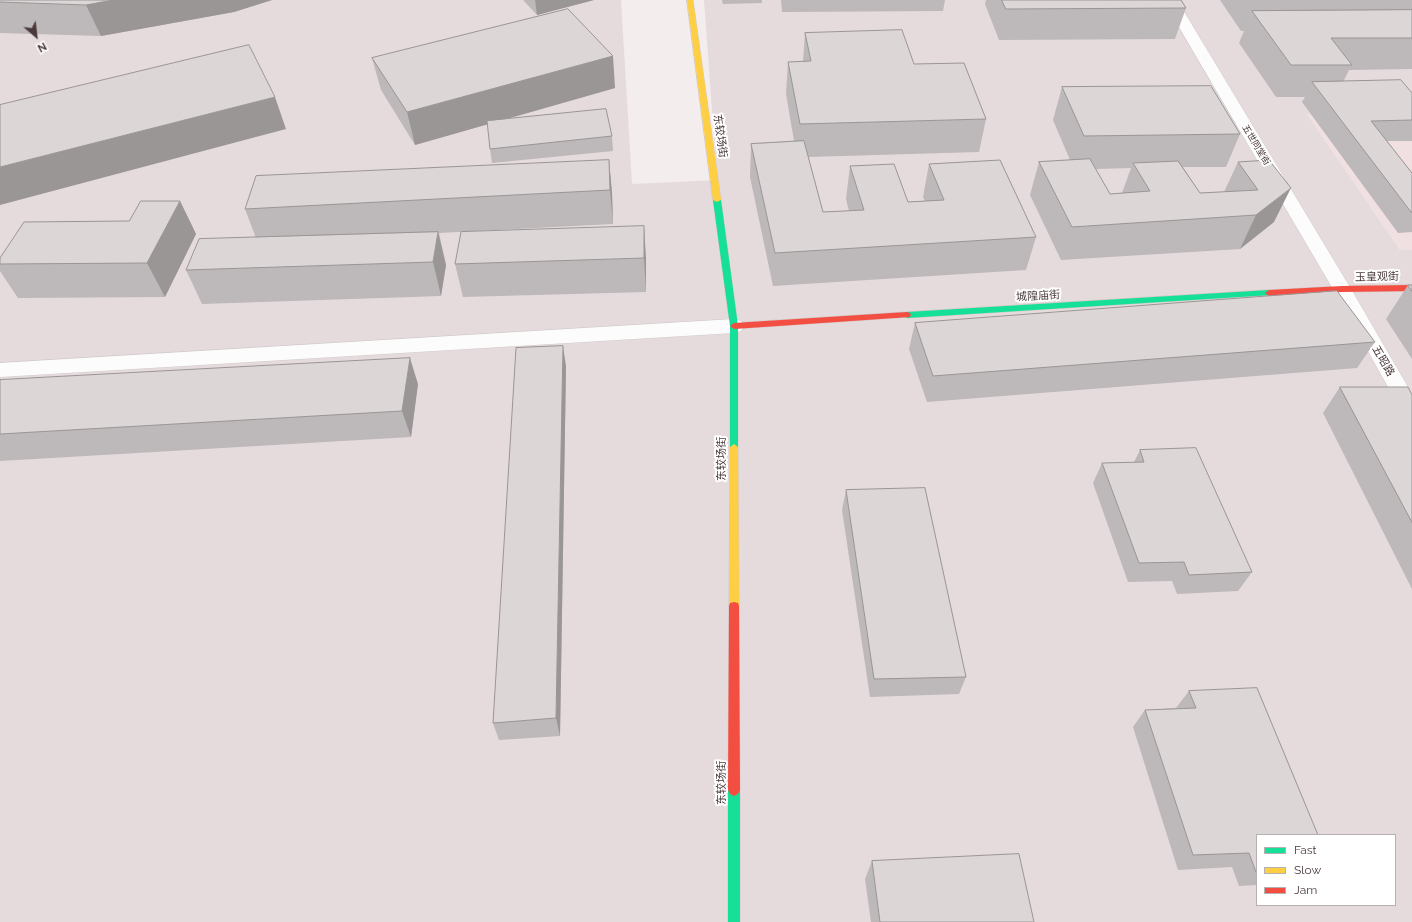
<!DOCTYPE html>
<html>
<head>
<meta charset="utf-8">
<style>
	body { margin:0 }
	#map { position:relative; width:1412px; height:922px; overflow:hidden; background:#f3edee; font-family:Raleway,sans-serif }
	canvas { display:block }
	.legend { position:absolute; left:1256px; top:834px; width:140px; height:72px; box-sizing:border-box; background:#fff; border:1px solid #b6b0b1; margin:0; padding:5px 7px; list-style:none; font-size:12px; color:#49393b }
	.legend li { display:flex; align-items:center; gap:8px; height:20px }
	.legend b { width:20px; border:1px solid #b6b0b1 }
	.north { position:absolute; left:16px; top:16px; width:40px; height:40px; -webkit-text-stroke:3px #fff; paint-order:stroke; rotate:152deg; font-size:11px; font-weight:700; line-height:16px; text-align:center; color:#49393b }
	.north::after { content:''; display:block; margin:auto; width:14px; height:18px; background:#49393b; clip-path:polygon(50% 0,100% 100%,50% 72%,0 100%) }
</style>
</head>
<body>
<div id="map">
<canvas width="1412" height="922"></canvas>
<ul class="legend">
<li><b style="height:5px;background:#16e098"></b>Fast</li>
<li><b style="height:5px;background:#ffcf43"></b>Slow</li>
<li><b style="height:5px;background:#f24e42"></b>Jam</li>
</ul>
<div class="north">N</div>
</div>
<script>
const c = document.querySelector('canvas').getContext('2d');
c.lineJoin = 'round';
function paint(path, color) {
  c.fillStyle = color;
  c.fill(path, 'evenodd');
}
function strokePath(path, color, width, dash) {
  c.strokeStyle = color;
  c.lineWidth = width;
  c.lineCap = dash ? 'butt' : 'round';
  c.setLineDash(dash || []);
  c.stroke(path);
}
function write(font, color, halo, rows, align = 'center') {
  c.font = font + ' Raleway,"Noto Sans SC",sans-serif';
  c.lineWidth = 4;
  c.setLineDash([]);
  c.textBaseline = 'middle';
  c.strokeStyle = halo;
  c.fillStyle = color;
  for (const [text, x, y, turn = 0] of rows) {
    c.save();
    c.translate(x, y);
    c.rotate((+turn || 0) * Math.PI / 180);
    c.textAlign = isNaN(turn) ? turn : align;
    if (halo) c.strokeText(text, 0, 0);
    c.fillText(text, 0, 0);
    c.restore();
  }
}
paint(new Path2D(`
	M190 0H621L632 184 717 180 704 0H1412V113L1307 114 1400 250H1412V922H0V8ZM1257 835H1395V905H1257Z`), '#e6dbdc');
paint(new Path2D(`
	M1412 113V250H1400L1307 114Z`), '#f0e0e1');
const lane = new Path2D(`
	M734 319 741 321 744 326 741 331 734 333 0 377V363Z`);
const street = new Path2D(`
	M1163 0H1177L1351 289 1412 394V420L1405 417 1333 289Z`);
const fast = new Path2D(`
	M714 198H720L721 200 738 326V447L734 450 730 447V326L713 200Z
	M1269 290 1273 293 1272 295 907 318 903 315 907 312Z
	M734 784 738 786 740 790V922H728V790L730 786Z`);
const slow = new Path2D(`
	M687 0H693L721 200 717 202 713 200Z
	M734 444 738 447 739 606 738 609 734 610 730 609 729 606 730 447Z`);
const jam = new Path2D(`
	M1412 285V291L1342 292 1269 296 1265 293 1269 290 1342 286Z
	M907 312 910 313 911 315 910 317 734 329 730 326 734 323Z
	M734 602 738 603 739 606 740 790 738 794 734 796 730 794 728 790 729 606 730 603Z`);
strokePath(lane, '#d1cbcb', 1);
strokePath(street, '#d1cbcb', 1);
strokePath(fast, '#d4c8c8', 1);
strokePath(slow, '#d4c8c8', 1);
strokePath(jam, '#d4c8c8', 1);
paint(lane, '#fdfcfc');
paint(street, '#fdfcfc');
paint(fast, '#16e098');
paint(slow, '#ffcf43');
paint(jam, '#f24e42');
paint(new Path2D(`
	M0 0H272L234 12 101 36 0 33Z
	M523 0H594L537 15Z
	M722 0H762V3L723 4Z
	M781 0H945L943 11 782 12Z
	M986 0H1181L1186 8 1175 39 999 40 985 4Z
	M1220 0H1412V69L1349 70 1343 82 1412 93V141H1387L1412 173V232L1398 233 1302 102 1305 97H1276L1239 43 1244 31H1241Z
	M805 33 914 64 986 119 979 152 808 157 823 212 849 211 846 199 850 166 908 202 925 201 923 197 929 164 1036 237 1026 270 773 286 750 177 751 144 794 141 786 94 788 62 803 61Z
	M372 58 615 88 507 119 612 136 613 151 492 163 490 149 488 124 415 145 381 90Z
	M1062 87 1240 134 1226 167H1183L1200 193 1224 192 1238 162 1269 160 1274 222 1240 249 1061 260 1030 195 1039 162 1070 160 1053 120ZM1131 168 1122 193 1110 194 1096 169Z
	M609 160 612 193 613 224 439 233 446 265 441 296 202 304 186 270 256 238 245 209Z
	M180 201 196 234 165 297 18 298 0 271V258L129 221Z
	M644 226 646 260V292L463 297 455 264Z
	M1408 285H1412V359L1386 319Z
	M915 323 1375 342 1357 368 927 402 909 349Z
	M566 366 560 736 499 740 493 723Z
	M0 380 418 384 411 437 0 461Z
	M1340 387 1412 395V589L1323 413Z
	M1140 450 1252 572 1238 591 1177 594 1172 581 1128 582 1093 483 1102 463 1134 462Z
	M846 490 966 677 959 694 870 697 842 510Z
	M1189 691 1257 835V885L1239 886 1232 867 1178 870 1133 727 1145 710 1176 708Z
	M872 861 1034 922H871L865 879Z`), '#bdb8b9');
paint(new Path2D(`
	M113 0H272L234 12 101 36 86 5Z
	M535 0H594L537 15Z
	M613 56 615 88 415 145 407 112Z
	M275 97 286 129 0 205V167Z
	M609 160 612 193 613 224 610 190Z
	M1291 188 1274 222 1240 249 1256 215Z
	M180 201 196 234 165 297 147 263Z
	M644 226 646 260V292L644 258Z
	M438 232 446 265 441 296 433 262Z
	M563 346 566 366 560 736 556 718Z
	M410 358 418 384 411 437 402 411Z`), '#9a9696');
const building = new Path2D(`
	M0 0H113L86 5 0 2Z
	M1002 0H1181L1186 8 1006 9Z
	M568 9 613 56 407 112 372 58Z
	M1412 10V38H1331L1352 65H1291L1252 11Z
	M902 30 914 64 964 63 986 119 800 124 788 62 811 61 805 33Z
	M249 45 275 97 0 167V105Z
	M1401 80 1412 93V120L1371 121 1412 173V212H1411L1312 82Z
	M1211 86 1240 134 1084 136 1062 87Z
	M606 109 612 136 490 149 487 121Z
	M804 141 823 212 864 210 850 166 894 164 908 202 944 200 929 164 1000 160 1036 237 775 253 751 144Z
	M1090 159 1110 194 1150 191 1133 163 1178 161 1200 193 1258 190 1238 162 1269 160 1291 188 1256 215 1072 227 1039 162Z
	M609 160 610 190 245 209 256 176Z
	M141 201H180L147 263 0 264V258L24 222 129 221Z
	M644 226V258L455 264 461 232Z
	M438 232 433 262 186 270 199 239Z
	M1408 285H1412V291Z
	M1337 291 1375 342 933 376 915 323Z
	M563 346 556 718 493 723 516 348Z
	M410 358 402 411 0 434V380Z
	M1340 387H1408L1412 395V522Z
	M1196 448 1252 572 1189 575 1184 562 1139 563 1102 463 1144 462 1140 450Z
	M925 488 966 677 874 679 846 490Z
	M1257 688 1318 835H1257V872H1256L1249 853 1193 855 1145 710 1196 708 1189 691Z
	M1019 854 1034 922H880L872 861Z`);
paint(building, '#dcd6d7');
strokePath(building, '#9a9696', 1);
write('9px', '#49393b', '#fff', [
	["五世同堂街",1256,145,59]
]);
write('11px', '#49393b', '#fff', [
	["东较场街",720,136,82],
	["玉皇观街",1377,277,-1],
	["城隍庙街",1038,296,-3],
	["五昭路",1383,361,60],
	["东较场街",722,459,-90],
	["东较场街",722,783,-90]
]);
</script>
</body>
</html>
